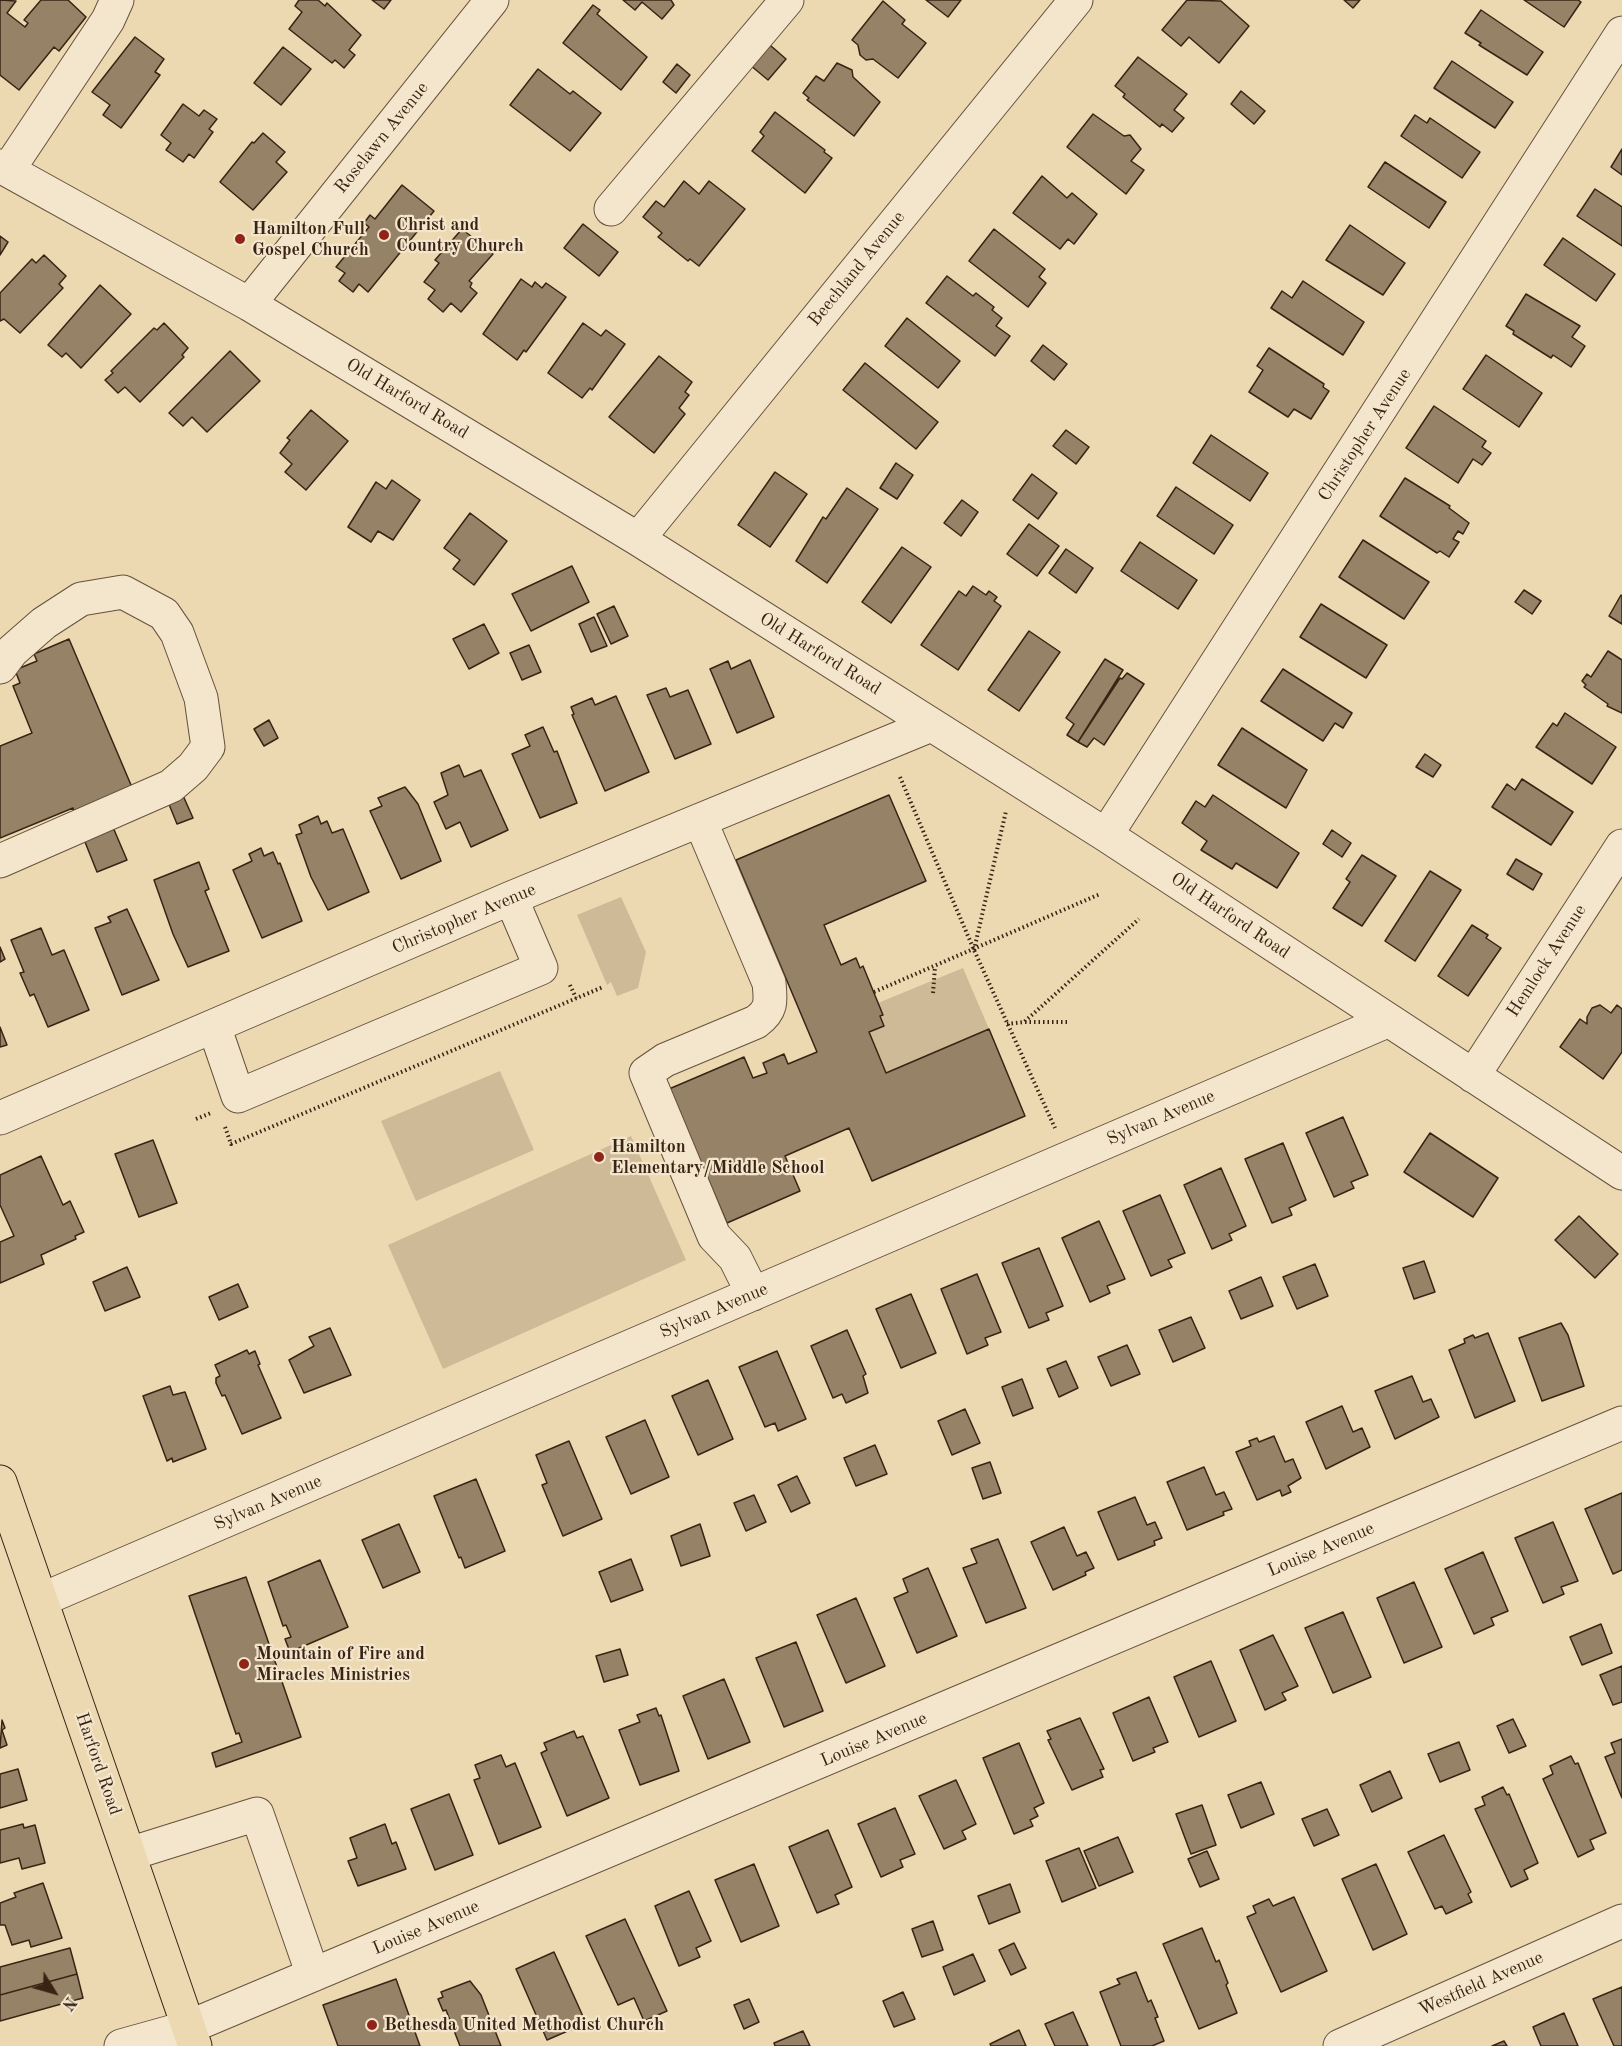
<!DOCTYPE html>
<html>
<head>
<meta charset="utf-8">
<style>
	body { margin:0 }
	#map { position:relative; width:1622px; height:2046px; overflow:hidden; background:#ecd9b2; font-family:"Old Standard TT",serif }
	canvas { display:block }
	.north { position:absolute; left:24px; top:1962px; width:60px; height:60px; -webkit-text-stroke:4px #f3e6cd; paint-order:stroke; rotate:127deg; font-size:16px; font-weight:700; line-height:24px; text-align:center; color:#392414 }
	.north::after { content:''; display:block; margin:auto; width:21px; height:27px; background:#392414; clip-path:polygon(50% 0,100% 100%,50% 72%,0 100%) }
</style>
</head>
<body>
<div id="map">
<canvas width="1622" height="2046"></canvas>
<div class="north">N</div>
</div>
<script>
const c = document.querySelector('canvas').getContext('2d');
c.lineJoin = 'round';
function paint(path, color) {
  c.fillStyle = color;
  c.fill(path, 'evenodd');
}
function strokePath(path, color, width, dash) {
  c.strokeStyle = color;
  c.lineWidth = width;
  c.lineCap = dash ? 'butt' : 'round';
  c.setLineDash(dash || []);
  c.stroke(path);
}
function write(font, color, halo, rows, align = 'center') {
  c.font = font + ' "Old Standard TT",serif';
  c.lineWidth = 4.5;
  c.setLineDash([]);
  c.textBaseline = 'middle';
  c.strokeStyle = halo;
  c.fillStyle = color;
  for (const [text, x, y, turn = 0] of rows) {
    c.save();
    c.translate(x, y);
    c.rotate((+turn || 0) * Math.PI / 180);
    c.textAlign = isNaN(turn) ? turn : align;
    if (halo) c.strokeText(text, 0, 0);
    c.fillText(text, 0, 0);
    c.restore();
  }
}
paint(new Path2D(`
	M621 897 646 952 638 988 617 996 611 982 607 985 577 915Z
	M963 968 989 1029 886 1073 869 1032 884 1026 878 1003Z
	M500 1071 534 1150 416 1201 381 1121Z
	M631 1136 686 1260 443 1369 388 1245Z`), '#ceba97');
const building = new Path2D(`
	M0 0 16 1 7 13 25 27 28 23 24 20 41 0H68L86 17 59 51 54 47 19 90 0 75Z
	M299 0H318L325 6 327 3 361 35 349 50 355 55 344 68 335 60 332 63 289 29 302 12 295 6Z
	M372 0H391L384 9Z
	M623 0H671L674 5 662 19 642 2 635 10Z
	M926 0H961L948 17Z
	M1187 0 1221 1 1249 26 1219 63 1189 37 1181 46 1162 30Z
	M1344 0H1360L1353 8Z
	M1524 0H1578L1581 2 1564 27Z
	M883 1 905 20 902 24 926 43 898 78 873 59 866 60 860 55 858 45 852 40Z
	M593 5 600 10 597 14 647 57 621 90 563 43Z
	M1481 10 1543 52 1527 75 1479 45 1481 43 1465 33Z
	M135 37 164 59 155 72 160 75 121 128 103 115 110 105 92 92Z
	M763 39 786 59 768 80 744 60Z
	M283 47 311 69 281 105 254 83Z
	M1138 57 1187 94 1174 110 1184 118 1172 132 1162 124 1160 127 1123 97 1125 94 1115 86Z
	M1452 61 1513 102 1495 128 1434 88Z
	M837 63 852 70 853 77 880 102 854 136 807 100 809 98 803 93 816 76 824 81Z
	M677 64 690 75 676 93 663 82Z
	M538 69 570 94 573 91 601 113 570 151 510 105Z
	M1241 91 1265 111 1254 124 1231 104Z
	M183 104 199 116 204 110 217 119 209 129 213 132 194 158 189 154 183 162 166 150 171 143 161 135Z
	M775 112 825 150 824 152 832 158 805 193 752 151 764 136 760 132Z
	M1093 114 1124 136 1130 135 1141 149 1131 161 1144 170 1126 194 1067 147Z
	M1415 115 1427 123 1430 118 1480 152 1462 178 1401 136Z
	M263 133 285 152 276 162 287 172 253 210 220 182 252 142 254 143Z
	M1622 149V175L1611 167Z
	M1385 162 1446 202 1429 228 1368 187Z
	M1042 176 1067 198 1072 193 1097 214 1074 244 1068 239 1060 249 1013 213Z
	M684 181 699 194 709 181 745 209 699 266 690 259 688 261 658 237 662 233 643 217 656 201 664 207Z
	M402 185 434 211 368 292 359 284 353 292 339 281 345 273 336 267 369 227 364 223 370 215 375 219Z
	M1595 189 1622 207V246L1577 216Z
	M583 224 618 252 599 276 564 248Z
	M1350 225 1405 263 1383 295 1326 260Z
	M462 229 493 254 469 281 472 283 470 287 477 293 461 312 451 303 443 312 428 299 435 290 424 282 439 263 435 260Z
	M994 229 1045 269 1039 277 1046 283 1028 307 969 261Z
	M0 236 8 242 0 255Z
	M1563 238 1615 274 1596 301 1544 265Z
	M44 255 66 276 59 284 63 288 20 333 4 319 0 321V293L32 259 36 263Z
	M947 276 973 296 976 293 994 307 992 310 1002 318 996 326 1010 336 995 356 926 303Z
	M521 279 532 287 535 282 542 288 546 283 566 297 526 352 524 350 517 360 483 334Z
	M1303 281 1364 322 1343 355 1271 308 1282 291 1292 298Z
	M100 285 131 314 81 368 66 353 62 357 48 345Z
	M1526 294 1580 326 1572 337 1585 346 1571 367 1553 355 1551 358 1513 334 1514 331 1506 326Z
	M907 318 960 361 938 388 885 346Z
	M164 323 188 348 182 355 184 357 140 402 125 387 118 393 105 380 113 373 111 371 154 328 157 330Z
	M583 323 601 336 606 330 625 344 592 390 590 388 582 398 548 373Z
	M1043 345 1067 364 1054 380 1031 361Z
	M1269 348 1324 384 1323 387 1329 391 1311 419 1294 409 1288 417 1249 392 1263 370 1257 366Z
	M230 351 260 381 207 432 192 417 183 426 169 413Z
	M1486 355 1542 393 1519 427 1463 389Z
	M659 356 692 382 685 392 689 395 679 408 685 414 654 453 609 417Z
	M865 363 938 422 916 449 843 390Z
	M1434 406 1486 441 1482 447 1491 453 1482 465 1473 459 1458 483 1406 448Z
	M311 410 348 441 306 490 285 472 292 464 280 453 290 440 287 438Z
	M1066 430 1089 447 1076 464 1053 446Z
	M1211 435 1268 473 1250 501 1193 463Z
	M896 463 913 475 897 499 880 488Z
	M775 472 807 494 770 547 738 525Z
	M1032 474 1057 493 1038 519 1013 500Z
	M1405 478 1450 506 1449 508 1469 523 1463 534 1458 531 1453 539 1459 542 1449 557 1440 551 1437 553 1380 516Z
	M392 480 420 500 393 540 378 531 371 542 348 527 376 482 386 489Z
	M1176 487 1233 525 1214 554 1157 516Z
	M847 488 878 509 827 583 796 561 823 517 826 519Z
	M962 500 978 512 961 536 944 523Z
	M470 513 507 541 474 585 453 569 460 560 444 548Z
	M1029 524 1059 546 1037 576 1007 554Z
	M1363 540 1429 582 1404 619 1339 577Z
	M1140 542 1197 580 1178 609 1121 571Z
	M902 547 931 567 891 623 862 602Z
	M1066 549 1093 568 1076 593 1049 573Z
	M572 566 589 602 531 631 512 594Z
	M973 586 986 595 989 591 997 597 994 601 1001 606 958 670 921 645 959 591 966 596Z
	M1524 590 1541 601 1532 614 1515 602Z
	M1621 595 1622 596V624L1609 616Z
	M1321 604 1387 645 1366 678 1300 637Z
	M614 606 628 636 611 644 597 614Z
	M594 617 607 646 591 652 579 624Z
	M484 624 499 653 469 669 453 639Z
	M1029 631 1060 652 1019 711 988 690Z
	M69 639 134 792 76 817 73 808 0 838V746L32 733 13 686 20 683 15 670 37 661 34 654Z
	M529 645 541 672 522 680 510 653Z
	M1608 651 1622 660V713L1607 706 1608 704 1584 687 1586 685 1582 681 1587 674 1591 677Z
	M1105 659 1123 670 1078 742 1067 735 1074 724 1066 718Z
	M750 660 774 717 737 733 710 669 728 661 731 669Z
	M1283 669 1352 713 1343 728 1335 723 1323 741 1261 701Z
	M1127 673 1144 684 1104 745 1094 738 1087 747 1078 742 1120 678 1122 679Z
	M666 688 670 697 688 690 711 744 675 759 647 695Z
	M616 696 649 772 605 791 572 715 574 714 571 707 592 698 595 705Z
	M1565 713 1616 747 1592 784 1536 747 1553 723 1557 726Z
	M269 720 278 738 264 746 254 729Z
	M543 727 554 752 557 751 577 803 540 818 512 754 530 746 525 735Z
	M1242 728 1307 770 1286 808 1218 765Z
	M1425 754 1441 765 1433 777 1416 767Z
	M459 765 464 777 481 770 508 830 471 847 460 822 446 829 434 802 448 795 441 773Z
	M1522 779 1573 812 1551 845 1492 807 1507 784 1515 790Z
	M405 787 418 804 441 861 401 879 370 811 382 806 378 798Z
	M181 791 193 818 177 824 166 797Z
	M889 795 926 881 824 925 841 965 856 958 860 968 863 966 883 1015 880 1016 884 1026 869 1032 886 1073 989 1029 1025 1116 872 1181 849 1128 785 1156 800 1191 727 1223 669 1089 744 1057 753 1078 767 1073 763 1063 784 1054 788 1064 817 1052 736 860Z
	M1213 795 1299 853 1277 888 1236 863 1232 869 1201 850 1207 841 1182 823 1196 801 1205 807Z
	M318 816 321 824 327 821 332 833 343 829 369 892 328 910 311 877 296 835 302 833 299 825Z
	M112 825 127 860 97 872 83 837Z
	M1332 830 1351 843 1342 857 1323 844Z
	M261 848 264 856 273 852 278 864 280 863 302 921 262 938 233 870 252 861 249 854Z
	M1362 855 1396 876 1362 926 1333 908 1350 882 1346 879Z
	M1516 859 1542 874 1533 890 1507 874Z
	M199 862 209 889 205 891 229 951 188 967 173 934 154 880Z
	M1430 871 1461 890 1415 961 1385 941Z
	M127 909 159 980 122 995 95 928 111 922 108 917Z
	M1472 925 1488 935 1486 938 1501 948 1468 996 1438 976Z
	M41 928 52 955 64 950 89 1010 48 1027 34 994 30 996 20 973 24 972 11 940Z
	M0 947 5 959 0 962Z
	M1600 1005 1611 1013 1617 1005 1622 1009V1052L1603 1079 1560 1047 1580 1019 1587 1024V1017L1592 1008Z
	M0 1027 7 1045 0 1047Z
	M1343 1117 1368 1175 1351 1182 1354 1188 1334 1197 1306 1133Z
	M1430 1133 1498 1178 1473 1217 1404 1172Z
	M153 1140 177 1203 139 1217 115 1154Z
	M1283 1143 1306 1200 1289 1208 1292 1215 1272 1223 1245 1159Z
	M41 1156 63 1205 70 1201 84 1232 75 1236 76 1239 41 1255 44 1264 0 1283V1242L14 1236 0 1205V1175Z
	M1221 1168 1246 1226 1229 1234 1232 1240 1212 1249 1184 1185Z
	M1160 1195 1185 1253 1168 1260 1172 1267 1151 1276 1123 1211Z
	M1579 1216 1618 1254 1595 1278 1555 1240Z
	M1099 1221 1125 1279 1107 1286 1110 1293 1090 1302 1062 1238Z
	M1039 1248 1063 1306 1046 1313 1049 1320 1029 1328 1002 1263Z
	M1424 1261 1435 1292 1414 1299 1403 1268Z
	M1315 1264 1328 1296 1297 1309 1283 1277Z
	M127 1267 140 1297 105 1311 93 1282Z
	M977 1274 1001 1332 985 1338 988 1345 967 1354 941 1289Z
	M1261 1277 1273 1306 1241 1319 1229 1291Z
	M238 1284 248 1307 219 1320 209 1297Z
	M911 1294 936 1353 901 1368 876 1309Z
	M1191 1317 1205 1348 1173 1362 1159 1330Z
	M1561 1323 1568 1335 1584 1386 1542 1401 1519 1338Z
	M330 1328 351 1375 304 1393 289 1360 314 1346 309 1337Z
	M847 1330 866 1374 863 1376 868 1393 846 1403 842 1394 833 1398 811 1346Z
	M1488 1333 1515 1401 1475 1418 1449 1350 1465 1343 1464 1339 1473 1335 1475 1338Z
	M1127 1345 1140 1374 1111 1386 1098 1357Z
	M247 1350 249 1354 255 1351 260 1364 258 1365 281 1418 242 1434 225 1395 222 1396 216 1383V1378L220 1376 215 1365Z
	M777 1351 806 1419 778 1431 775 1423 765 1427 739 1367Z
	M1066 1361 1078 1388 1059 1397 1047 1369Z
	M1412 1376 1423 1402 1431 1399 1439 1417 1395 1439 1375 1391Z
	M1022 1379 1033 1408 1013 1416 1002 1387Z
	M708 1380 733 1439 698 1455 672 1396Z
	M170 1386 173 1395 185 1392 206 1449 173 1462 172 1458 167 1461 143 1396Z
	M1342 1406 1353 1432 1362 1428 1370 1447 1326 1469 1306 1422Z
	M965 1409 980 1443 952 1455 938 1421Z
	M645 1420 669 1477 631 1494 606 1437Z
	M1274 1436 1285 1462 1293 1459 1301 1478 1288 1486 1291 1492 1282 1496 1280 1490 1257 1500 1236 1452 1251 1446 1249 1441 1257 1438 1259 1442Z
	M569 1441 602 1519 563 1536 542 1485 547 1483 536 1455Z
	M875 1445 887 1474 856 1486 844 1458Z
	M990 1462 1001 1493 983 1499 972 1468Z
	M1204 1467 1216 1495 1224 1492 1232 1509 1223 1512 1224 1515 1187 1530 1167 1482Z
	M797 1476 810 1503 791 1512 778 1485Z
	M476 1479 505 1551 465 1568 461 1557 459 1558 434 1496Z
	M1622 1493V1570L1613 1574 1585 1509Z
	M754 1495 766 1522 746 1531 734 1503Z
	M1135 1497 1147 1525 1155 1522 1162 1538 1154 1541 1155 1545 1118 1560 1098 1512Z
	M1553 1522 1578 1581 1561 1587 1564 1594 1543 1603 1515 1538Z
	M399 1524 420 1572 383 1588 362 1540Z
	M700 1524 710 1556 681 1566 671 1536Z
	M1064 1527 1077 1556 1086 1552 1094 1568 1085 1572 1086 1575 1053 1590 1031 1542Z
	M998 1539 1026 1608 986 1623 963 1568 977 1563 971 1549Z
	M1483 1552 1508 1611 1491 1618 1494 1625 1474 1634 1445 1569Z
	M631 1559 643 1590 611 1602 599 1572Z
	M320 1560 348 1627 290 1652 285 1639 291 1637 286 1625 283 1626 268 1582Z
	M928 1568 957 1636 917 1653 894 1598 908 1592 903 1579Z
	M246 1577 301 1737 216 1767 212 1753 242 1742 239 1733 236 1734 189 1596Z
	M1414 1582 1442 1647 1404 1663 1377 1598Z
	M856 1598 885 1666 846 1683 817 1615Z
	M1343 1612 1371 1677 1333 1693 1305 1628Z
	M1601 1624 1612 1653 1582 1665 1570 1637Z
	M1273 1635 1298 1686 1282 1693 1286 1700 1265 1710 1240 1650Z
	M796 1642 823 1711 784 1727 756 1658Z
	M620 1649 628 1675 604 1682 596 1656Z
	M1211 1661 1236 1721 1199 1737 1174 1677Z
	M1622 1666V1702L1613 1705 1600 1675Z
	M724 1679 750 1742 708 1759 683 1696Z
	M1149 1697 1168 1742 1153 1748 1155 1752 1133 1761 1113 1713Z
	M656 1708 659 1716 661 1715 679 1771 640 1785 619 1730 640 1722 637 1715Z
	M1080 1718 1104 1769 1100 1770 1103 1777 1072 1790 1048 1740 1051 1739 1047 1731Z
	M1513 1719 1526 1746 1509 1753 1497 1726Z
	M2 1720 5 1728 2 1730 7 1745 0 1748Z
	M574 1731 577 1738 583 1736 609 1798 567 1816 541 1753 547 1750 544 1743Z
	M1622 1739V1798L1605 1757 1615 1753 1611 1743Z
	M1459 1742 1470 1770 1440 1782 1428 1754Z
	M1019 1743 1044 1803 1034 1808 1038 1816 1030 1820 1033 1826 1014 1834 983 1758Z
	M501 1755 506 1767 515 1763 541 1827 499 1844 474 1780 480 1778 475 1765Z
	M1571 1756 1575 1764 1578 1763 1606 1833 1590 1840 1594 1849 1578 1857 1543 1779 1553 1774 1550 1766Z
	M18 1769 27 1800 0 1808V1774Z
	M1390 1771 1402 1798 1372 1812 1360 1785Z
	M956 1780 976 1824 962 1831 966 1839 944 1849 919 1796Z
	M1261 1782 1274 1814 1241 1828 1228 1795Z
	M1503 1787 1507 1795 1509 1794 1538 1863 1524 1870 1528 1879 1511 1887 1475 1809 1485 1805 1482 1797Z
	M449 1794 473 1855 435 1870 411 1809Z
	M1202 1805 1216 1845 1191 1854 1176 1814Z
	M895 1808 915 1854 900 1860 903 1867 881 1877 858 1824Z
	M1327 1809 1339 1835 1314 1846 1302 1819Z
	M23 1824 24 1828 35 1825 45 1863 22 1869 19 1858 0 1863V1830Z
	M385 1824 392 1844 396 1842 406 1869 358 1886 348 1861 357 1858 350 1838Z
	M828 1830 852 1887 835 1895 839 1904 817 1913 789 1847Z
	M1444 1835 1471 1892 1468 1894 1472 1902 1446 1914 1442 1906 1435 1909 1408 1852Z
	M1118 1837 1133 1872 1099 1886 1084 1851Z
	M1079 1848 1096 1888 1062 1902 1046 1861Z
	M1207 1851 1219 1879 1200 1887 1188 1859Z
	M754 1864 779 1926 741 1942 715 1880Z
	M1376 1864 1407 1934 1373 1950 1342 1879Z
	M43 1883 62 1938 31 1947 29 1940 12 1945 5 1925H0V1903L16 1897 14 1893Z
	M1010 1884 1020 1912 989 1924 978 1896Z
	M689 1891 711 1941 696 1948 700 1957 679 1966 655 1906Z
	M1294 1897 1327 1971 1281 1992 1247 1917 1256 1913 1253 1906 1269 1899 1273 1906Z
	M625 1919 667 2011 644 2021 634 1998 618 2005 586 1936Z
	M933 1921 943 1950 922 1957 912 1929Z
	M1202 1928 1216 1962 1219 1960 1228 1983 1226 1985 1237 2013 1199 2029 1163 1944Z
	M1014 1943 1026 1968 1011 1975 999 1950Z
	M70 1948 77 1974 0 1995V1967Z
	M554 1952 586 2023 547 2040 516 1969Z
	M973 1954 985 1981 954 1995 943 1967Z
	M1136 1972 1148 2002 1151 2000 1158 2017 1155 2018 1164 2041 1152 2046H1121L1100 1992 1120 1984 1117 1979Z
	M77 1974 83 1998 0 2021V1995Z
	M396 1979 420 2046H338L323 2005Z
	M470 1981 481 1995 501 2046H460L446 2010 443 2011 438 1999 443 1997 441 1992Z
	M1622 1987V2046H1614L1593 1999Z
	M903 1992 915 2019 894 2027 883 2001Z
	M749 1999 759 2022 744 2029 734 2005Z
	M1073 2012 1088 2046H1055L1045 2024Z
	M1564 2013 1578 2046H1541L1533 2027Z
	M1019 2030 1026 2046H991L990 2044Z
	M803 2031 810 2046H775L774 2043Z
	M1504 2041 1507 2046H1492Z`);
paint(building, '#968266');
strokePath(building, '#392414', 1.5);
const minor = new Path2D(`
	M0 166 249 304 638 539 1106 835 1622 1173
	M8 170 108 20 117 0
	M611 209 787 0
	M249 304 492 0
	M638 539 1076 0
	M0 667 12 651 44 623 81 599 123 592 164 614 177 633 201 698 208 747 193 767 171 786 0 861
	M700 820 769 983C771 1002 772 1010 756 1022L665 1060 646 1073 714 1236 735 1258 753 1294
	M1106 835 1622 33
	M214 1026 238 1096 541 968 511 898
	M1473 1076 1622 846
	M0 1118 511 898 931 725
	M41 1600 1387 1021
	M129 1854 257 1814 313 1975
	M121 2046 189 2027 1622 1423
	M1340 2046 1622 1921`);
const major = new Path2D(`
	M0 1482 195 2046`);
strokePath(minor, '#66513c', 35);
strokePath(major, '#392414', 35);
strokePath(new Path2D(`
	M900 777 974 950 1055 1128
	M974 950 1006 811
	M570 985 576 998
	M874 992 1100 894
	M933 993 935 967
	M1025 1022H1067
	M1007 1024 1024 1022 1139 919
	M196 1119 211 1113
	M225 1127 231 1144 603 987`), '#392414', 4, [1.5, 3]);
strokePath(minor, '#f3e6cd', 33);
strokePath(major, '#ecd9b2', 33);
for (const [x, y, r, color] of [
	[384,235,6,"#8f2418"],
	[240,239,6,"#8f2418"],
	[599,1157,6,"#8f2418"],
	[244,1664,6,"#8f2418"],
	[372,2025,6,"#8f2418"]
]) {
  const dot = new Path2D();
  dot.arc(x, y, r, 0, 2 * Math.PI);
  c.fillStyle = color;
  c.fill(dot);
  strokePath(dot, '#f3e6cd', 2);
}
write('18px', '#392414', '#f3e6cd', [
	["Roselawn Avenue",382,138,-51],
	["Beechland Avenue",857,269,-51],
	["Old Harford Road",407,399,31],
	["Christopher Avenue",1365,435,-57],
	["Old Harford Road",820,654,32],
	["Old Harford Road",1230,916,34],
	["Christopher Avenue",464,919,-23],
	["Hemlock Avenue",1547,961,-57],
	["Sylvan Avenue",1161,1118,-23],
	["Sylvan Avenue",714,1311,-23],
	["Sylvan Avenue",268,1503,-23],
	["Louise Avenue",1321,1550,-23],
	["Louise Avenue",874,1740,-23],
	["Harford Road",98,1764,71],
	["Louise Avenue",426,1928,-23],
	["Westfield Avenue",1481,1984,-24]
]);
write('bold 18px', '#392414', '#f3e6cd', [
	["Christ and",396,225],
	["Country Church",396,246],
	["Hamilton Full",252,229],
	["Gospel Church",252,250],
	["Hamilton",611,1147],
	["Elementary/Middle School",611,1168],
	["Mountain of Fire and",256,1654],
	["Miracles Ministries",256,1675],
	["Bethesda United Methodist Church",384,2025]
], 'left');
</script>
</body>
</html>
